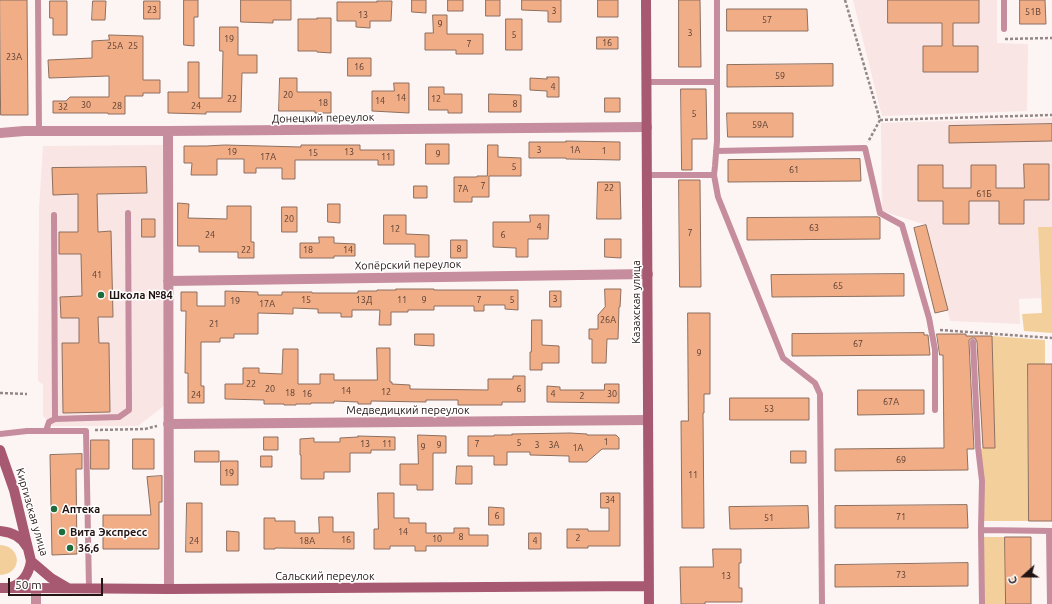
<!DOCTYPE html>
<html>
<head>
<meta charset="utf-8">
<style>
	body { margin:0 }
	#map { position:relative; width:1052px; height:604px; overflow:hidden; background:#fdf5f4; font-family:Ubuntu,sans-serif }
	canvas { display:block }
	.north { position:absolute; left:1004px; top:556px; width:40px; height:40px; -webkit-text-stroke:3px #fff; paint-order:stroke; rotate:249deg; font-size:11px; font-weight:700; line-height:16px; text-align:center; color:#221413 }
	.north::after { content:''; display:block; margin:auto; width:14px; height:18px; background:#221413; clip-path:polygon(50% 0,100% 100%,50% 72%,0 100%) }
	.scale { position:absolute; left:8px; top:578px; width:95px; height:18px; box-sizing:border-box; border:2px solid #221413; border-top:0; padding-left:5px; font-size:12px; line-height:14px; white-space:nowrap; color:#221413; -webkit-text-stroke:3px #fff; paint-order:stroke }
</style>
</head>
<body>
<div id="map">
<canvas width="1052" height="604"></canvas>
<div class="north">С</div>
<div class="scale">50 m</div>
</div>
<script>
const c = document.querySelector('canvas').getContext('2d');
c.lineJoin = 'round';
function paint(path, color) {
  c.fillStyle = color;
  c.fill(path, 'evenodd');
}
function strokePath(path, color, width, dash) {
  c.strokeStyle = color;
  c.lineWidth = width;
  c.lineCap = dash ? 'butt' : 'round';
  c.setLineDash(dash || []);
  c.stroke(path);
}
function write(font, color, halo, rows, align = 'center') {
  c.font = font + ' Ubuntu,sans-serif';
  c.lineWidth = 3;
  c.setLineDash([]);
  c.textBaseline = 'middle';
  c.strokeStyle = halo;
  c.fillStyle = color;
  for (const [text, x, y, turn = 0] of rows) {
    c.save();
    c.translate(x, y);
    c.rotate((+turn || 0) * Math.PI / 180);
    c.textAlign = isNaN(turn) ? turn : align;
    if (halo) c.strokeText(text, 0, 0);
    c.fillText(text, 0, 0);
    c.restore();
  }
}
paint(new Path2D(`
	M853 0H997V43L1028 44 1027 111 882 116Z
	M1052 118V227H1038L1041 298 1019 299 1020 324 950 321 926 225 882 211 881 123Z
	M163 145 164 406 138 426H53L43 416V385L38 381 39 209 43 146Z`), '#f9e5e3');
paint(new Path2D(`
	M1038 227H1052V333L1024 331 1022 314 1042 313Z
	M992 336 1045 340V364L1028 365 1029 521H981L978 450 983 448H995Z
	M981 537H1005L1006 604H982Z
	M0 545C22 546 23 574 0 575Z`), '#f3cf9b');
const building = new Path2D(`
	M0 0H27L28 115H1Z
	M184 0H198V17H194V46L184 45Z
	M241 0H291V20H273V23L241 22Z
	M412 0H426V13L412 12Z
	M448 0H463V11H448Z
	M486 0H500V16H486Z
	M522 0H561V22H548V11L522 10Z
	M598 0H618V17H598Z
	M679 0H700L701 67H679Z
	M888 0H979V23H953V46H978V72H923V46H942V23H888Z
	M1020 0H1045L1046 24H1020Z
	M50 1H67V35H53V18H50Z
	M93 1H106L105 20H92Z
	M144 1H160V19H144Z
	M377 1H392L391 21H370V28L356 27V21H337V2H377Z
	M727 9H807L808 31H727Z
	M433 15H447V34H483V54H456V50H425V33H433Z
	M317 18H331V53L317 52V51H298V19H317Z
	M506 19H522V50H506Z
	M220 27H238V55H257V73H242L241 112H206V114L168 113V92H188V62H199V98H222L223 51H220Z
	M109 35 143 36V80H160V93H143V96H125V114H108V113H53V101H66L70 97H109V76L49 78 48 60 92 58V41L109 40Z
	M597 37H618V49H597Z
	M348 58H371V76H348Z
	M833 64V86L727 87V65Z
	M547 77H559V97H547V91L530 90V78L547 79Z
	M280 78H297V92H331V113H315V111H279Z
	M394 83H409V113L372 111V91H394Z
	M429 87H444V94H462V113H448V110H429Z
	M681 89H706L707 139H692V170H682Z
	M489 94 521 95V112H489Z
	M605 98H620V112H605Z
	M727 113H793V137H728Z
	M1052 124V141L949 143V126Z
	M566 141 620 142V160L566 159V158H529V142H566Z
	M426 144H449V164H426Z
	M225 145 301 147V145H360V150H394V165H378V160H295V179H282V168H256V173H244V159H217V175H191L192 163H184V146H206Z
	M488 145H498V157L521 158V176H489V197H472V202H454V177H477V176H487Z
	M860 159 861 181 728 182V160Z
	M1024 164H1049V200H1024V224H999V201H969V224H943V201H918V165H943V188H971V165H996V188H1024Z
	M146 167 147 193 97 194 98 232 111 231 113 317H98L99 343H109L110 412 63 413 62 343H79V318H61L60 297 82 296 81 254H59V232H78V194L53 195 52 168Z
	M679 180H700L701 287H680Z
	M598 182H620L621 219H597Z
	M414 186H427V198H414Z
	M178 203 189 204 188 218 227 219V206H251V242H254V258H238V252H199V246H178Z
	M328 204H340V223L328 222Z
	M282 207H297V232H282Z
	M384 215H406V234L429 235V257H415V244H384Z
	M530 215H549L548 239H528V257H516V248L493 247V222H530Z
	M878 217 880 218V239L747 240V218Z
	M142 219H155V237H142Z
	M926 225 948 310 935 313 914 228Z
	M319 237H334V243L355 244V256H334V258H300V243H319Z
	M605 239H621V258L605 257Z
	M451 240H467V258H451Z
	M904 274V296L772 297 771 275Z
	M396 289H434V290H518V310L505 309V305H484V311H474V306H434V310H408V312H391V325H379L380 310H352V317H341V313H318V309L293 308V314L258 313V334H234V338H220V342H201V386H204V403H188V373H185L186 311H181V292H197V306H225V291L258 292V295H282V292H312V293H358V291H377V290H396Z
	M605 289H621L620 307H619L618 339H607L606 363H592V339H589V329H598V315L605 307Z
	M550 291H561V307H550Z
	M688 313H710V394H704V413H703L704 528H682L681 421H688Z
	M532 320H542V345L559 346V363H542V370H530V352H531Z
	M924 333V335H928L930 355 792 356V334Z
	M415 334H434V346L415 345Z
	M937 334H966V336H992L995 448H983L977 342 975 338H972L969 340V342L974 449H967L968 470 835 471V449L944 448 943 355H940Z
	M377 348H390V382H392V384L410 385V389L488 390V379H513V376H525V402H502V405H458V400H426V402L371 401V404H358V402L334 401V403H311V404H296V405H284V404H264V400L225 399V384H243V368H259V373L282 374 283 349H298V384H320V374H334V380H377Z
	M1028 364H1052V521H1029Z
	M605 384H619V403L547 402V386L560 387V390H604Z
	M858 390H924V414L858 415Z
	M730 398H809V420H730Z
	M512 434 570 433 587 434V435H616L619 438V449H602L587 462H569V456L530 455V452H507V465H494V456H468V436H494V435H512Z
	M418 435 446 436V453H433V490H417V485H400V464H418Z
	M358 436 395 437V450H371V453H350V472H324V479H301V455H300V439L314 438V442H340V438L358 437Z
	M264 437H278V450H264Z
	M133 439H154V469H133Z
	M91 440H109V469H91Z
	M195 451H219V462H195Z
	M791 451H806V463H791Z
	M82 454V469H76L77 554 52 555 50 455Z
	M261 456H272V467H261Z
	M221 461H238V485H221Z
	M457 466H472V484H456Z
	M162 476V502H159V549H103V515H151L147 477Z
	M378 493H394V518H409V523H426V533H454V528H469V535H488V546H426V551H415V546H390V549H374V529H378Z
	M601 493H620V546H588V548H567V529H588V531H609V508H601Z
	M187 503H202V552H186Z
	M967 505 968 528H835V506Z
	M808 506 809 528 730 529 729 507Z
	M489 507 504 508V525H489Z
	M319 517H333V532H354V549L275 548V549H264V518H275V521H295V533H319Z
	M227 531 239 532V551H227Z
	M529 533H541V549H529Z
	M1005 537H1031V604H1006Z
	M713 549H741V563H739V588H742V602H705V604H681L680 567H713Z
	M968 563V586L835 587V565Z`);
paint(building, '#f1ae86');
strokePath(building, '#8e6f5e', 1);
strokePath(new Path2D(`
	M845 0 880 120 868 142
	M1005 39 1052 38
	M880 120 1052 115
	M940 330 1052 338
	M0 393 27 394
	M95 430 145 429 157 426`), '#938887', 2.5, [3, 2]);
strokePath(new Path2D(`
	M38 0 39 132
	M717 0V141L715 166 714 175 718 197 783 358 815 383 820 394 822 604
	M1004 29V0
	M647 82H717
	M716 151 865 148 880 213 902 225 929 318 935 350V410
	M647 175H714
	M973 342 978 447 982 481 981 530 982 604
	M55 419 119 417 129 410 128 213
	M46 431 49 422 55 419 54 215
	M0 434 27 431H86L89 588
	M981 530 1052 531
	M1049 531 1050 604`), '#c58d9d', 6);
strokePath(new Path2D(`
	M168 131 169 589
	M0 133 24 131H168L647 127
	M168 281 648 274
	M168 424 648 420
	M36 588V604`), '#c58d9d', 10);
strokePath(new Path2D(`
	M646 0 649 604
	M0 450 14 490 31 561 51 578 68 588
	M0 531C12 532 21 536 27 547
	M11 587C24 583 29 573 31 561
	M0 588H36L169 589 649 586`), '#a75972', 10);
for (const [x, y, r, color] of [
	[101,295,4,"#1d6c3c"],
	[54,509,4,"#1d6c3c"],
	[62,532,4,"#1d6c3c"],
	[70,548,4,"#1d6c3c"]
]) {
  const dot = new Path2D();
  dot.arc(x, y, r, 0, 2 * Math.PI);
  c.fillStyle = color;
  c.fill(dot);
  strokePath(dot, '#fff', 1.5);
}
write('9px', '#563a30', null, [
	["23",152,10],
	["3",554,11],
	["51В",1033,12],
	["13",363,15],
	["57",767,20],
	["9",440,24],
	["3",690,33],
	["5",514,35],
	["19",229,39],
	["16",607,43],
	["7",469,44],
	["25А",115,46],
	["25",133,46],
	["23А",14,57],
	["16",359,67],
	["59",780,76],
	["4",553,87],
	["20",288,95],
	["14",401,98],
	["22",232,99],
	["12",436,99],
	["14",380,101],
	["18",323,103],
	["8",515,104],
	["30",86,105],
	["28",117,106],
	["24",196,106],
	["32",63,107],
	["5",694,114],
	["59А",760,125],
	["3",539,150],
	["1А",575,150],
	["1",604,151],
	["19",232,152],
	["13",349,152],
	["15",313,153],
	["9",438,154],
	["17А",268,157],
	["11",386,157],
	["5",514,167],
	["61",794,170],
	["7",483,186],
	["22",609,188],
	["7А",463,189],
	["61Б",984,194],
	["20",289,219],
	["4",539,227],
	["63",814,228],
	["12",395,229],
	["7",690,233],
	["24",210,235],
	["6",503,235],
	["8",459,249],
	["22",246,250],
	["18",308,250],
	["14",348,250],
	["41",97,275],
	["65",838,286],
	["3",555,299],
	["15",306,300],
	["13Д",364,300],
	["11",402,300],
	["9",424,300],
	["7",479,300],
	["5",512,300],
	["19",235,301],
	["17А",267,304],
	["26А",608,320],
	["21",214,324],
	["67",858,344],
	["9",699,353],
	["22",251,384],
	["20",270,389],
	["6",519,389],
	["14",346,391],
	["12",386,392],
	["18",290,393],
	["16",307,394],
	["4",553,394],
	["30",612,394],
	["24",196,395],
	["2",582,396],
	["67А",891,402],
	["53",769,409],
	["1",606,442],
	["5",519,443],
	["13",365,444],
	["11",387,444],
	["7",477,444],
	["9",439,445],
	["3",537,445],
	["3А",554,445],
	["9",423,447],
	["1А",578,448],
	["69",901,460],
	["19",229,473],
	["11",693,475],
	["34",610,500],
	["6",497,516],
	["71",901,517],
	["51",769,518],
	["14",403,532],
	["8",461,537],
	["2",578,538],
	["10",437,539],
	["16",346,540],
	["24",194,541],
	["18А",307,541],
	["4",535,541],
	["73",901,575],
	["13",726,576]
]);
write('11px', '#221413', '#fff', [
	["Донецкий переулок",323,118,-1],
	["Хопёрский переулок",408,265,-1],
	["Казахская улица",636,302,-90],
	["Медведицкий переулок",408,410],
	["Киргизская улица",32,512,74],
	["Сальский переулок",325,576]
]);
write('bold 11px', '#221413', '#fff', [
	["Школа №84",109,295],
	["Аптека",62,509],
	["Вита Экспресс",70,532],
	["36,6",78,548]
], 'left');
</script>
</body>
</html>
